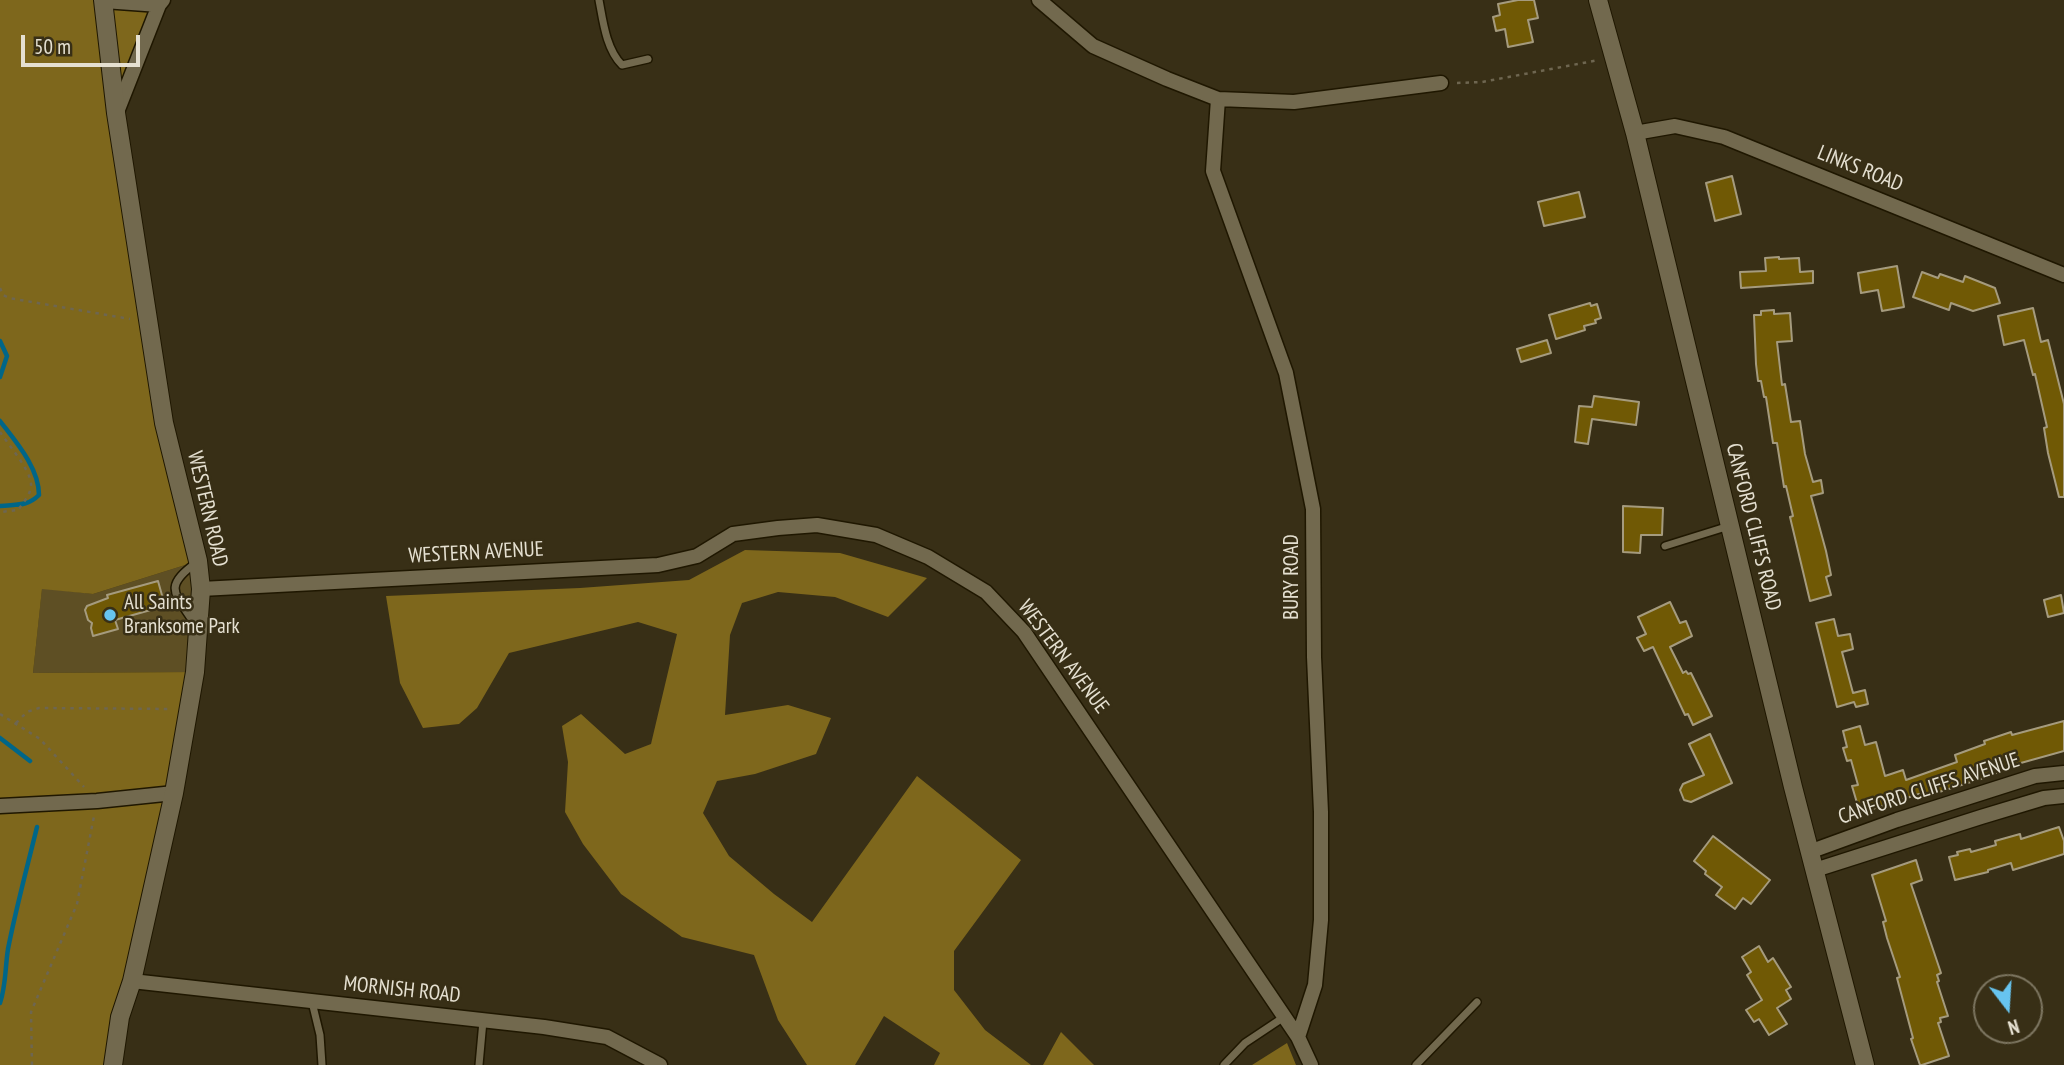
<!DOCTYPE html>
<html>
<head>
<meta charset="utf-8">
<style>
	body { margin:0 }
	#map { position:relative; width:2064px; height:1065px; overflow:hidden; background:#382f16; font-family:"PT Sans Narrow",sans-serif }
	canvas { display:block }
	.north { position:absolute; left:1973px; top:974px; width:70px; height:70px; box-sizing:border-box; background:#382f16; border:2px solid #7d7661; border-radius:50%; rotate:163deg; font-size:19px; font-weight:700; line-height:28px; text-align:center; color:#e5e0d1 }
	.north::after { content:''; display:block; margin:auto; width:24px; height:32px; background:#67c4ef; clip-path:polygon(50% 0,100% 100%,50% 72%,0 100%) }
	.scale { position:absolute; left:21px; top:35px; width:119px; height:32px; box-sizing:border-box; border:4px solid #e5e0d1; border-top:0; padding-left:9px; font-size:21px; line-height:24px; white-space:nowrap; color:#e5e0d1; -webkit-text-stroke:5px #382f16; paint-order:stroke }
</style>
</head>
<body>
<div id="map">
<canvas width="2064" height="1065"></canvas>
<div class="north">N</div>
<div class="scale">50 m</div>
</div>
<script>
const c = document.querySelector('canvas').getContext('2d');
c.lineJoin = 'round';
function paint(path, color) {
  c.fillStyle = color;
  c.fill(path, 'evenodd');
}
function strokePath(path, color, width, dash) {
  c.strokeStyle = color;
  c.lineWidth = width;
  c.lineCap = dash ? 'butt' : 'round';
  c.setLineDash(dash || []);
  c.stroke(path);
}
function write(font, color, halo, rows, align = 'center') {
  c.font = font + ' "PT Sans Narrow",sans-serif';
  c.lineWidth = 5;
  c.setLineDash([]);
  c.textBaseline = 'middle';
  c.strokeStyle = halo;
  c.fillStyle = color;
  for (const [text, x, y, turn = 0] of rows) {
    c.save();
    c.translate(x, y);
    c.rotate((+turn || 0) * Math.PI / 180);
    c.textAlign = isNaN(turn) ? turn : align;
    if (halo) c.strokeText(text, 0, 0);
    c.fillText(text, 0, 0);
    c.restore();
  }
}
paint(new Path2D(`
	M198 561 195 672 33 673 42 588 93 594Z`), '#5e4f24');
paint(new Path2D(`
	M0 0H163L116 113 198 561 93 594 42 589 33 673 195 672 113 1065H0Z
	M745 550 840 553 927 578 888 617 835 597 778 592 742 603 730 635 725 715 788 705 831 718 816 754 755 774 717 781 703 813 729 856 774 894 812 922 917 776 1021 860 954 951V990L985 1030 1031 1065H934L940 1053 884 1016 855 1065H807L778 1020 754 955 682 937 621 894 583 844 565 812 568 762 562 726 581 714 625 754 651 744 677 634 638 622 509 653 477 708 459 724 423 728 400 683 386 596 580 588 689 580Z
	M1061 1032 1094 1065H1043Z
	M1287 1043 1296 1065H1252Z`), '#7e671c');
strokePath(new Path2D(`
	M0 341 7 356 0 377
	M0 421C16 442 39 468 39 495 27 507 16 504 0 506
	M0 738 30 761
	M0 1003C6 986 5 968 8 949 16 908 27 868 37 827`), '#068', 4.5);
const building = new Path2D(`
	M1518 0H1534L1538 18 1528 20 1533 42 1508 47 1505 29 1496 31 1493 17 1500 15 1498 4Z
	M1732 176 1741 214 1715 221 1706 183Z
	M1579 192 1585 217 1544 226 1538 202Z
	M1779 257V259L1799 258 1800 272 1813 271V283L1741 288 1740 272 1766 271 1765 258Z
	M1897 266 1904 307 1882 311 1878 290 1861 293 1858 273Z
	M1922 272 1938 278 1940 274 1963 282 1965 276 1995 288 2000 303 1973 311 1951 303 1949 310 1913 297Z
	M1590 303 1591 306 1597 304 1601 318 1595 320 1596 323 1584 326 1585 330 1556 339 1549 315Z
	M2033 308 2041 342 2048 340 2064 404V497H2059L2048 453 2044 428 2047 427 2035 374 2033 375 2024 340 2004 345 1998 316Z
	M1774 310V314L1790 313 1792 341 1777 342 1782 385 1785 384 1791 422 1800 421 1805 454 1813 482 1821 480 1823 493 1811 496 1826 551 1831 575 1826 577 1831 595 1810 601 1790 517 1793 516 1786 486 1784 487 1777 443H1773L1766 397H1764L1761 381H1758L1756 364 1754 315H1761V311Z
	M1547 340 1551 353 1521 362 1517 349Z
	M1594 396 1639 402 1636 425 1592 419 1588 444 1575 442 1579 406 1592 407Z
	M1623 506 1663 508 1662 535H1641L1640 553 1623 552Z
	M158 581 165 606 115 620 118 629 93 636 91 628 92 623 88 620 85 610 87 606 108 598 107 595Z
	M2061 595 2064 613 2048 617 2044 600Z
	M1670 602 1680 623 1686 621 1692 636 1670 647 1683 673 1686 671 1688 674 1691 673 1712 716 1693 725 1688 714 1685 715 1653 647 1644 651 1637 638 1646 634 1638 617Z
	M1834 619 1838 636 1850 634 1853 649 1842 652 1853 693 1865 690 1868 704 1856 707 1854 702 1837 707 1816 623Z
	M2064 721V751L2010 766 1990 776 1920 798 1919 794 1860 813 1852 786 1858 785 1851 760 1847 761 1843 748 1847 747 1843 731 1860 726 1865 745 1876 742 1885 776 1903 770 1906 780 1957 762 1955 755 1985 744 1984 741 2011 732 2012 735Z
	M1710 734 1732 783 1691 802 1684 800 1680 790 1683 784 1704 775 1689 744Z
	M2059 827 2064 841V854L2013 870 2011 863 1988 870V872L1955 880 1949 857 1958 855 1957 852 1970 849 1971 852 1996 845 1995 841 2020 834 2021 839Z
	M1713 836 1770 880 1751 904 1743 898 1735 909 1716 895 1722 887 1705 874 1706 871 1694 861Z
	M1916 860 1922 880 1911 884 1941 973 1937 975 1939 981 1937 982 1948 1016 1940 1018 1941 1022 1938 1023 1949 1056 1922 1065H1920L1911 1039 1913 1038 1897 978 1900 977 1887 938 1883 922 1886 921 1872 875Z
	M1759 946 1768 962 1773 958 1791 987 1786 990 1791 999 1777 1008 1787 1024 1769 1035 1759 1019 1754 1022 1746 1010 1762 1000 1747 975 1751 972 1742 957Z`);
paint(building, '#705905');
strokePath(building, '#a59b7e', 2);
const lane = new Path2D(`
	M599 0C603 21 606 49 622 65L648 59
	M1665 546 1729 526
	M194 623C174 592 163 587 197 562
	M312 1002 320 1035 322 1065
	M479 1065 483 1021
	M1224 1065 1245 1043 1284 1017
	M1416 1065 1477 1002`);
const street = new Path2D(`
	M1039 0 1093 46 1167 79 1218 99 1294 102 1441 83
	M104 1 159 5
	M1218 99 1213 171 1286 373 1313 509 1314 657 1321 812V920L1315 985 1298 1037
	M117 112 159 5 163 0
	M1635 133 1675 126 1724 137 2064 275
	M201 589 658 565 697 556 733 534 778 528 817 525 876 535 928 557 986 592 1024 632 1298 1037 1311 1065
	M0 806 97 801 174 793
	M1809 852 1897 820 2035 776 2064 773
	M1815 870 1981 817 2044 798 2064 796
	M132 981 544 1027 607 1037 660 1065`);
const secondary = new Path2D(`
	M103 0 116 113 164 423 198 561 201 589 195 672 174 793 132 981 120 1017 113 1065
	M1598 0 1635 133 1793 787 1865 1065`);
strokePath(lane, '#1f1700', 10);
strokePath(street, '#1f1700', 17);
strokePath(secondary, '#1f1700', 20);
strokePath(new Path2D(`
	M1457 83 1482 82 1599 60
	M0 288 3 295 9 298 130 319
	M0 432C8 444 32 472 31 485 31 494 23 503 18 510L0 512
	M0 714 40 739 84 787
	M16 723 27 712 39 708 172 709
	M32 1065 31 1012 77 904 94 816`), '#6e6650', 2.5, [3.5, 5]);
strokePath(lane, '#72694e', 7);
strokePath(street, '#72694e', 14);
strokePath(secondary, '#72694e', 18);
for (const [x, y, r, color] of [
	[110,615,7,"#67c4ef"]
]) {
  const dot = new Path2D();
  dot.arc(x, y, r, 0, 2 * Math.PI);
  c.fillStyle = color;
  c.fill(dot);
  strokePath(dot, '#382f16', 2.5);
}
write('21px', '#e5e0d1', '#382f16', [
	["LINKS ROAD",1860,169,22],
	["WESTERN ROAD",207,509,77],
	["CANFORD CLIFFS ROAD",1753,527,76],
	["WESTERN AVENUE",476,553,-3],
	["BURY ROAD",1292,577,-90],
	["WESTERN AVENUE",1063,657,53],
	["CANFORD CLIFFS AVENUE",1929,789,-18],
	["MORNISH ROAD",402,990,6]
]);
write('21px', '#e5e0d1', '#382f16', [
	["All Saints",124,603],
	["Branksome Park",124,627]
], 'left');
</script>
</body>
</html>
